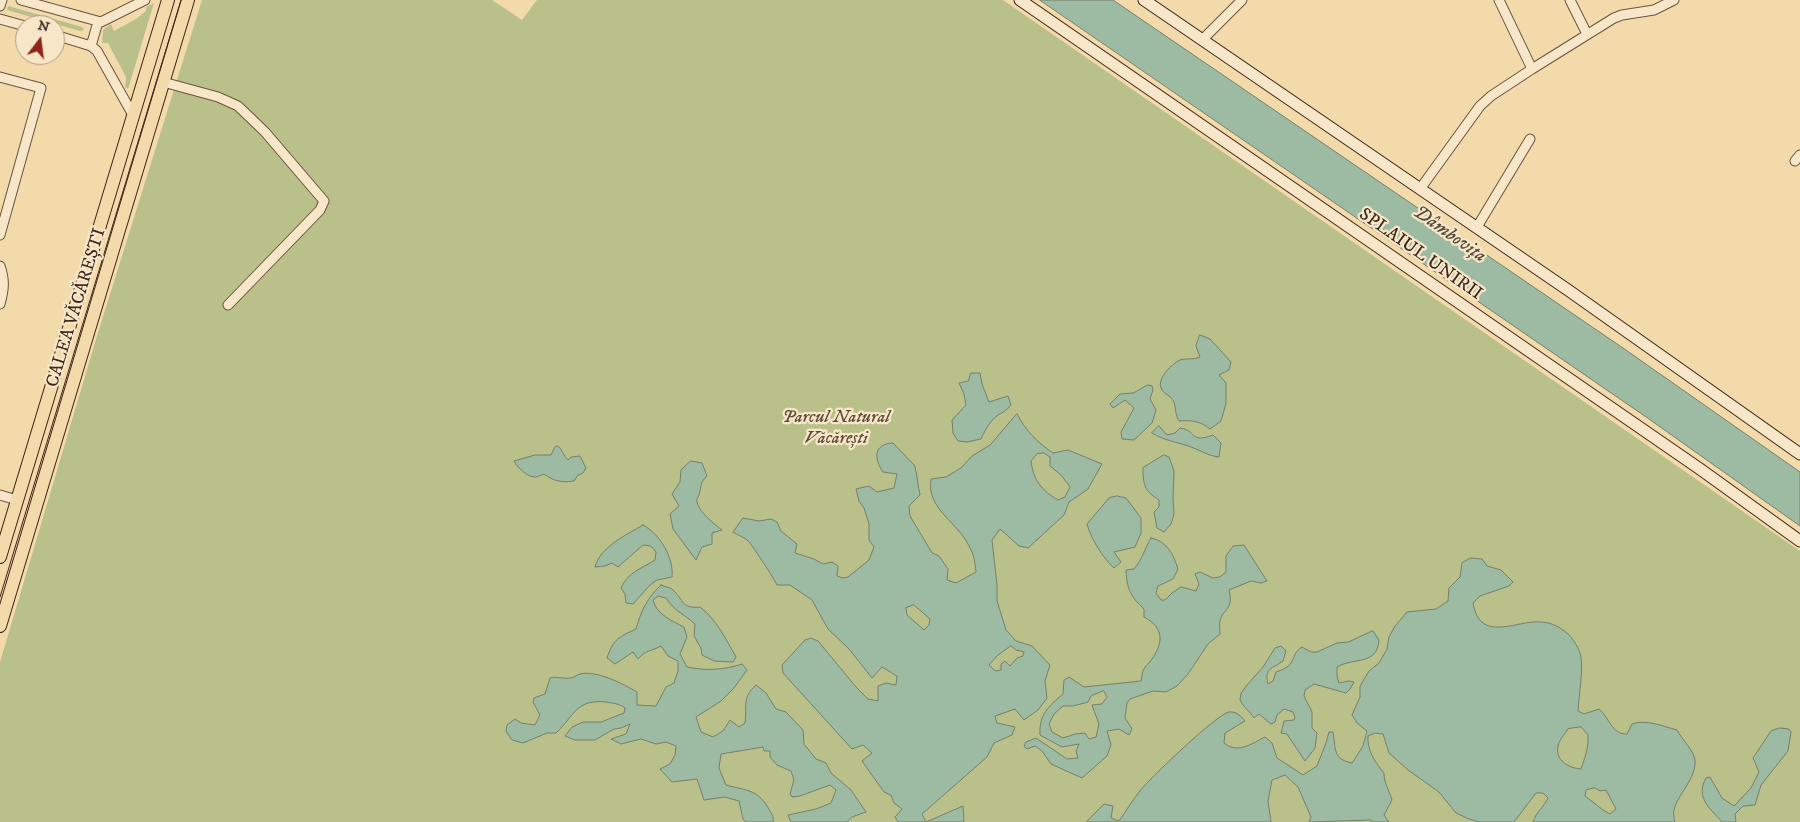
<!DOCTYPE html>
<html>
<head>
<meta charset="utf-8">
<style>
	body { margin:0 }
	#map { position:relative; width:1800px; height:822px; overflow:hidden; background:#f3daaa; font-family:"IM FELL DW Pica",serif }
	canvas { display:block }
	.north { position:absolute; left:15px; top:15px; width:50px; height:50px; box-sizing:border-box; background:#f7e7c8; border:1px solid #ad9a83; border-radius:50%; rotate:15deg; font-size:14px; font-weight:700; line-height:20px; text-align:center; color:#3e261c }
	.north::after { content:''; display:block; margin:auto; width:18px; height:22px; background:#8f2418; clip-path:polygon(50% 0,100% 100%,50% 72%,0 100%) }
</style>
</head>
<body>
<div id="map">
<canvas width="1800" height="822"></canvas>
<div class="north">N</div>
</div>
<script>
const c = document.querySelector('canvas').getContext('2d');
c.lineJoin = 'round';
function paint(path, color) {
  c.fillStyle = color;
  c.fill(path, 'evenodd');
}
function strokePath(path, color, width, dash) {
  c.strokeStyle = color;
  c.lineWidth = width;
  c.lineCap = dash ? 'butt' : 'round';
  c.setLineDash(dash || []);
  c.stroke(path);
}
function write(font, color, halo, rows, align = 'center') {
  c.font = font + ' "IM FELL DW Pica",serif';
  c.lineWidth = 4.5;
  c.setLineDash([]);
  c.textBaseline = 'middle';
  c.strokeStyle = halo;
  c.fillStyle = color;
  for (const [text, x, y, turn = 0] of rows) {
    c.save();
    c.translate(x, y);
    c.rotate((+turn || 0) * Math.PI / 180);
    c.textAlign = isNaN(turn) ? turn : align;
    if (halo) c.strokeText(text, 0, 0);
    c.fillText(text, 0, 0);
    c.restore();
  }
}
paint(new Path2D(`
	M202 0H492L522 20 537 0H1003L1800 551V822H0V662L97 336Z
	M154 3 128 89 125 87 126 77 108 43H102L103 30 111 24 114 31 136 19 146 11V7Z
	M8 6 82 27 84 30 80 31 7 10Z`), '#b9c08a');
const water = new Path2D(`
	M1040 0H1113L1623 348 1800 472V526L1649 419Z
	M1200 335 1210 339 1231 362 1229 370 1219 375 1226 383V403L1221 421 1210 429C1200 421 1192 420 1179 421 1175 414 1176 409 1174 402 1171 395 1163 394 1161 388 1157 378 1172 364 1180 360 1186 358 1193 360 1200 357L1196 346Z
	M971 373H980L982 384 989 402 1008 396 1011 405C1007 410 1004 412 998 415 990 421 985 430 981 439L967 442 958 441 953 433 952 420 966 405 964 394 959 383 968 381Z
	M1148 385 1152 386 1153 390 1150 399 1156 410 1152 423 1134 440 1122 439 1121 432 1134 408 1125 400 1113 408 1110 404 1120 394 1133 393Z
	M1017 414C1026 431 1037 442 1053 453L1068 450 1102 464 1088 489 1069 502 1064 515 1028 548 1019 546 1000 529 992 540 997 585V601L1006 630 1016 641 1032 646 1050 665 1045 681 1047 698 1038 710 1024 720 1015 709 995 716 997 723 1015 727 1012 735 994 743 987 757 922 814 926 822 963 806 964 822H898L895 817 902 809 894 803 891 795 884 792 862 761 872 753 863 745 852 749 783 673 782 665 805 640 811 638 818 641 856 687 868 699 878 701V686L886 683 896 685 897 676 882 667 872 678 849 649 828 629 812 600 790 585H777C774 579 752 544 747 540 743 537 738 535 733 532L743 518 759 521 771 519 777 522 781 531 797 544 795 553 814 559 823 564 832 562 838 566 837 576 843 578 848 577 869 560 874 547 869 540V524L864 508 859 501 856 489 869 486 877 492 894 488 897 474 883 472C874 459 873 444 893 443L915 466 920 495 909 506 910 516 932 553 939 556 948 569 947 580 956 583 976 572C975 563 974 554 969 546 958 522 926 509 931 479L946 477 961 468 972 456 990 445ZM1044 453 1050 457V466L1061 475 1070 487 1065 497 1058 500C1042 491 1033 480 1031 461L1037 454ZM914 605 930 619 929 625 924 630 907 615 906 608ZM1011 646 1016 650 1024 652 1023 656 1017 658 1010 666 1005 661 1001 664V670L995 671 989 665 997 656Z
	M1159 426 1167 435 1175 433 1180 428C1197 430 1189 444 1213 435L1221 443 1219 457C1207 456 1197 448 1185 445 1172 441 1164 440 1152 433Z
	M558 446C563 450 563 456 568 460L571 457 580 456 586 468 583 473 578 475 574 481C563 483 553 481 544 474 541 475 538 477 535 477 527 477 517 467 514 461L535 455H551L555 447Z
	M1164 455 1169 457 1174 471 1173 499 1174 514 1171 524 1164 532 1157 528 1154 512 1159 507V500C1144 491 1143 484 1143 468Z
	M691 461 702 463 707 476C699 484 702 485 699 495 698 499 696 498 697 502 699 512 714 524 722 530L712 533V544L702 547 696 560 673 529 670 514 679 506 672 494 680 482 681 470Z
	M1117 496 1126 498 1141 518V533L1135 547 1114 552 1121 562 1114 568C1103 558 1091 539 1087 524L1109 498Z
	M643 525C660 534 674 558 672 577L657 580 650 585 633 604 626 603 625 594 621 588C628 572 641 569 655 560L656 552 651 546 643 545 618 567 612 563 605 566 595 567C600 547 626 535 643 525Z
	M1151 538C1168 542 1173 554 1178 569L1173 579 1158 586 1156 593 1161 600H1165L1172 593 1181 587 1196 591 1199 584 1195 574 1200 572 1213 578 1220 577 1226 572V556L1233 546 1244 545 1267 581 1261 583 1251 581 1229 590C1234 610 1223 608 1220 621 1219 625 1220 631 1220 634L1208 644 1188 674 1177 686 1166 692 1153 691 1130 699 1127 703 1125 718 1132 729 1129 735 1119 729 1107 731 1111 745 1107 756 1082 778 1051 764 1042 751 1035 746 1027 749 1024 746 1026 742 1036 738 1067 759 1078 758 1076 751 1079 744 1062 747 1040 735C1039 714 1048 707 1063 694L1064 680 1069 677 1084 687 1141 681C1142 677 1142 672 1144 669 1145 666 1147 665 1149 663 1163 645 1166 629 1144 617V609C1130 596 1127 589 1126 570L1134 569C1142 560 1145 548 1151 538ZM1104 691 1107 697 1102 704 1092 705 1099 724 1096 737 1089 739 1085 733 1075 734 1063 738 1052 732 1049 724 1054 714 1063 706H1073L1088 702 1091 696Z
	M1471 558 1482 559 1487 566 1501 570 1513 582 1509 586 1480 596 1473 603C1480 644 1516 620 1540 622 1551 622 1560 627 1568 634 1574 640 1579 648 1581 657 1583 674 1579 693 1578 711L1584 714 1599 709C1609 717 1612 735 1627 734L1632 724C1646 719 1662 726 1677 730 1682 740 1693 749 1695 760 1697 778 1677 795 1674 810 1673 813 1674 819 1675 822H1533C1536 812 1544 807 1548 798L1543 793H1536L1514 822H1479L1469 819 1456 813 1439 792 1408 770 1389 753 1383 734 1375 733 1368 736C1367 751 1375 762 1384 773 1384 783 1389 790 1392 800L1384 815 1389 822H1372L1371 820 1309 822 1311 817 1298 787 1285 775 1272 780 1268 801 1271 822H1086L1104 804 1113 806 1111 818 1119 821C1126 811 1132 801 1139 792 1149 779 1217 714 1229 712 1236 711 1241 716 1245 721L1225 733 1224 743C1238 754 1251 744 1265 737L1272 743 1277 758 1303 775 1317 766 1326 743 1329 732H1333C1336 748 1332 759 1352 763L1363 746 1367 731 1357 723 1352 715 1360 697V686L1369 671 1379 663 1387 649 1389 637 1395 626 1407 612 1436 609 1448 601 1449 588 1460 577 1462 563ZM1581 727 1588 735C1589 747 1585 757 1581 769 1569 768 1555 761 1558 746 1559 740 1565 734 1568 729ZM1595 788 1600 791 1606 790 1616 809 1610 814 1603 810 1585 796 1586 790Z
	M661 585C665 587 670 587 673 590 684 600 681 609 700 607 717 620 725 638 736 657L733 662 714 661 702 655 701 648 694 636 695 624C683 613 676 613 666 598L658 596 653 600C656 614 672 621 684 627L687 637 680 654 687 667C706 671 724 670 742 664L747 670 734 688 721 701 696 717 701 732 713 737 723 731 730 720 739 727 745 723C747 706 742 697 756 685L766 693 776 709 786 712 803 730 804 744 816 759 826 763 831 773 851 790 866 812 852 817 847 822H791L788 815 816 809 831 803 836 790 830 785 800 796 792 797 790 794 794 780 791 771 777 765 770 757V751H764L763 747 721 754 719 768 726 785C748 791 758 789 770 811 772 815 774 817 773 822H746L743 819 739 801 725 797 704 800 697 779 672 782 660 769 670 764 675 755 676 746 666 742 656 744 641 739 621 744 611 739 626 734 630 724 621 728 614 729 595 740H575L565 736 572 727 583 722H601L624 713 625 708C620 704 613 703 606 702 576 699 575 715 556 733H547L523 743 512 740 506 731 507 725 515 719 521 723 535 725 540 715 533 702 534 698 545 694 550 678C556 676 562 679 570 678 574 678 576 675 580 674 597 670 623 684 637 692V705L656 706 666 687 674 683 678 671V661L668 656 661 646C650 652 647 649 638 659L633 652 615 664 607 658C613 639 619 637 636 629 641 611 647 598 661 585Z
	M1373 631 1379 640C1377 666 1354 657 1337 667V676L1339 683 1349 681 1354 682 1350 689 1346 693 1314 684 1305 690 1304 696 1312 712V728L1317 733 1315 748 1305 761 1287 734 1281 733 1284 721 1294 720 1295 717 1293 712 1284 709 1277 715 1275 722 1271 724 1259 714 1254 718C1249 710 1244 708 1240 700L1241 693 1247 685 1263 667 1275 648 1281 646 1286 651 1283 661C1272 669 1264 668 1268 684L1273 681 1276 672C1299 665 1289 655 1302 647L1311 652H1317L1337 643 1348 642Z
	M1780 728 1789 729 1791 732 1788 751 1761 785 1755 805 1743 806 1735 814 1736 822H1722C1710 808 1695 798 1706 778L1710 777 1722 798 1734 806 1751 788 1759 772 1753 758 1771 731Z`);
paint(water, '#9dbba3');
strokePath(water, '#777f6d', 1);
const minor = new Path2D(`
	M21 0 101 22 145 0
	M1499 0 1532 69
	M1570 0 1587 34
	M0 6 2 0
	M0 19 25 26
	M55 35 91 46 97 51 133 115
	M1202 40 1242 0
	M91 46 98 22
	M0 77 41 88 0 235
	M163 82 218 97 238 106 265 132 324 201 320 210 228 305
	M1795 161 1800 155
	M1420 189 1480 106 1491 96 1532 69 1614 18 1622 15 1654 10 1674 0
	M1477 227 1530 139
	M0 266C5 280 4 290 0 304
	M0 495 17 500`);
const secondary = new Path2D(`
	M1020 0 1700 469 1800 541
	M1144 0 1568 290 1800 454`);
const primary = new Path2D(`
	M0 557 168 0
	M0 626 188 0`);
strokePath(minor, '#6b5340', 11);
strokePath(secondary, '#3e261c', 13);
strokePath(primary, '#3e261c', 14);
strokePath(minor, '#f7e7c8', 9);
strokePath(secondary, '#f7e7c8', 11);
strokePath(primary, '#f3daaa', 12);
strokePath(new Path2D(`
	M0 597 181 0`), '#3e261c', 1);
write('18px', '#3e261c', '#f7e7c8', [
	["SPLAIUL UNIRII",1420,255,35],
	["CALEA VĂCĂREȘTI",77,308,-73]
]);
write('italic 18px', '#5d4c38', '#f7e7c8', [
	["Parcul Natural",836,418],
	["Văcărești",836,439]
]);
write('italic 19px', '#564b3e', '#f7e7c8', [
	["Dâmbovița",1449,235,35]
]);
</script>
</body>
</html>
